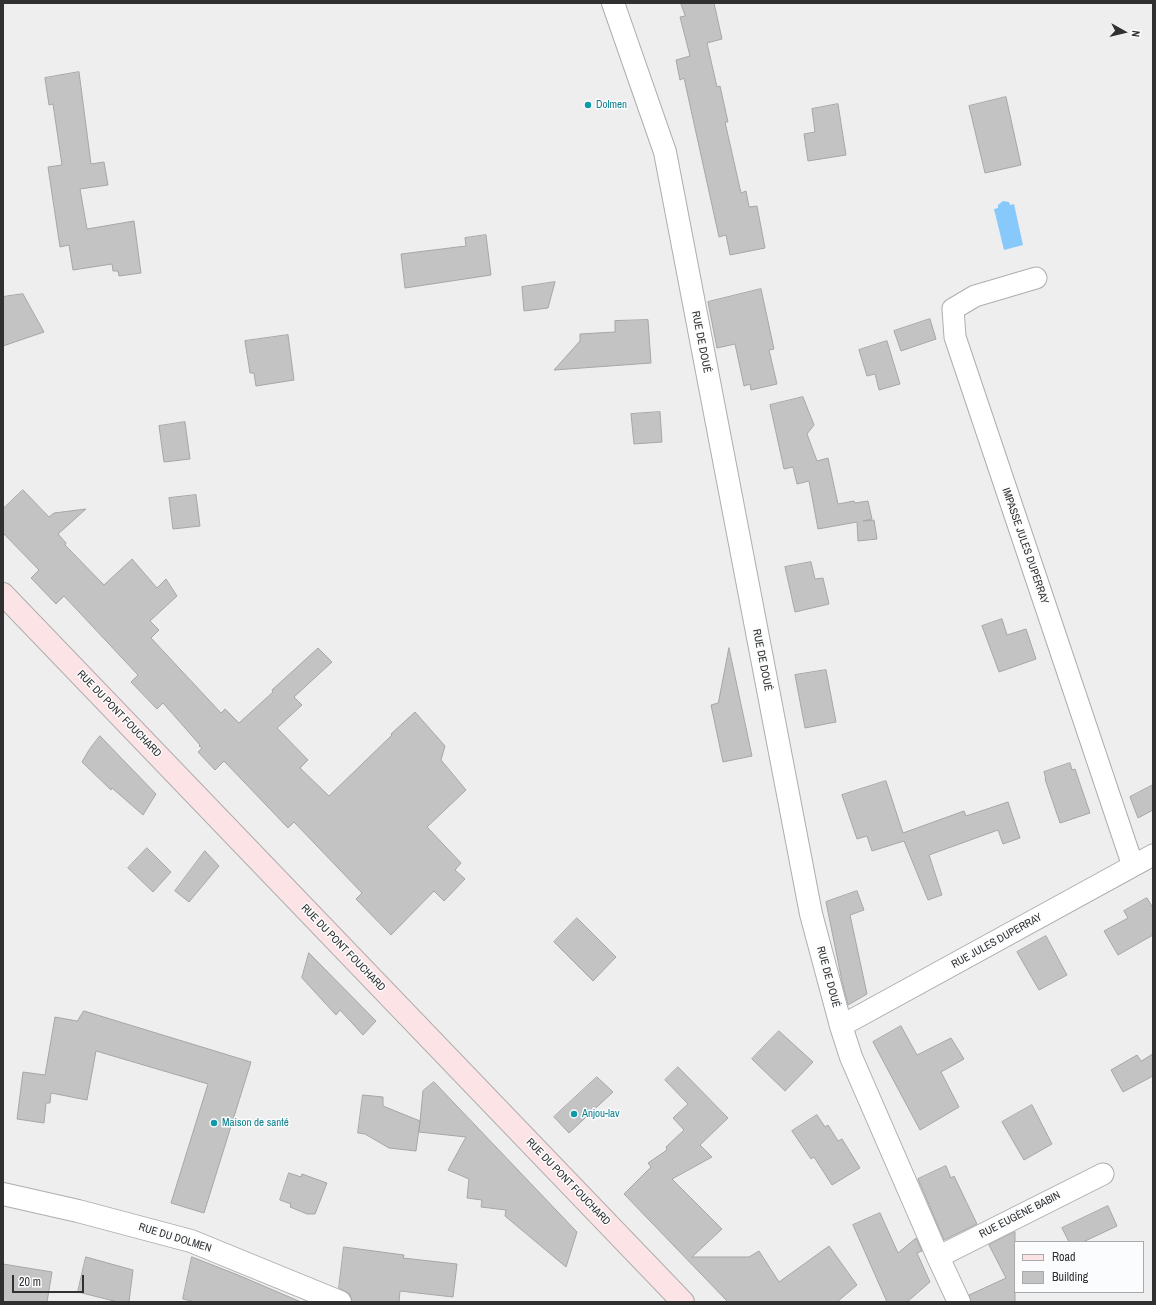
<!DOCTYPE html>
<html>
<head>
<meta charset="utf-8">
<style>
	body { margin:0 }
	#map { position:relative; width:1156px; height:1305px; overflow:hidden; background:#eeeeef; font-family:"Archivo Narrow",sans-serif }
	canvas { display:block }
	.frame { position:absolute; inset:0; border:4px solid #303031; pointer-events:none }
	.legend { position:absolute; left:1014px; top:1241px; width:130px; height:52px; box-sizing:border-box; background:#fbfcfd; border:1px solid #aaaaab; margin:0; padding:5px 7px; list-style:none; font-size:12px; color:#303031 }
	.legend li { display:flex; align-items:center; gap:8px; height:20px }
	.legend b { width:20px; border:1px solid #aaaaab }
	.north { position:absolute; left:1104px; top:12px; width:40px; height:40px; -webkit-text-stroke:3px #fbfcfd; paint-order:stroke; rotate:98deg; font-size:11px; font-weight:700; line-height:16px; text-align:center; color:#303031 }
	.north::after { content:''; display:block; margin:auto; width:14px; height:18px; background:#303031; clip-path:polygon(50% 0,100% 100%,50% 72%,0 100%) }
	.scale { position:absolute; left:12px; top:1275px; width:72px; height:18px; box-sizing:border-box; border:2px solid #303031; border-top:0; padding-left:5px; font-size:12px; line-height:14px; white-space:nowrap; color:#303031; -webkit-text-stroke:3px #fbfcfd; paint-order:stroke }
</style>
</head>
<body>
<div id="map">
<canvas width="1156" height="1305"></canvas>
<div class="frame"></div>
<ul class="legend">
<li><b style="height:5px;background:#fce3e5"></b>Road</li>
<li><b style="height:11px;background:#c4c3c4"></b>Building</li>
</ul>
<div class="north">N</div>
<div class="scale">20 m</div>
</div>
<script>
const c = document.querySelector('canvas').getContext('2d');
c.lineJoin = 'round';
function paint(path, color) {
  c.fillStyle = color;
  c.fill(path, 'evenodd');
}
function strokePath(path, color, width, dash) {
  c.strokeStyle = color;
  c.lineWidth = width;
  c.lineCap = dash ? 'butt' : 'round';
  c.setLineDash(dash || []);
  c.stroke(path);
}
function write(font, color, halo, rows, align = 'center') {
  c.font = font + ' "Archivo Narrow",sans-serif';
  c.lineWidth = 3;
  c.setLineDash([]);
  c.textBaseline = 'middle';
  c.strokeStyle = halo;
  c.fillStyle = color;
  for (const [text, x, y, turn = 0] of rows) {
    c.save();
    c.translate(x, y);
    c.rotate((+turn || 0) * Math.PI / 180);
    c.textAlign = isNaN(turn) ? turn : align;
    if (halo) c.strokeText(text, 0, 0);
    c.fillText(text, 0, 0);
    c.restore();
  }
}
paint(new Path2D(`
	M1003 201 1009 202 1010 205 1014 204 1023 245 1004 250 994 209 998 208V205Z`), '#88c9fc');
const building = new Path2D(`
	M681 3H714L722 39 707 43 717 87 720 86 728 122H725L741 193 746 191 749 207 757 206 765 248 730 255 726 235 719 237 684 78 680 80 676 60 690 56 680 17 685 16Z
	M79 72 91 164 104 162 108 185 80 189 87 229 134 221 141 273 119 276 118 271H113L112 264 73 270 69 245 60 247 48 167 62 165 53 104 49 105 45 78Z
	M1006 97 1021 165 985 173 969 106Z
	M838 104 846 155 808 161 804 134 815 132 812 109Z
	M486 235 491 275 405 288 401 254 466 246 465 238Z
	M555 282 548 308 524 311 522 287Z
	M761 289 774 349 769 350 777 384 751 390 750 384 744 386 735 344 717 348 708 302Z
	M23 294 44 332 3 346V297Z
	M930 319 936 339 901 351 894 331Z
	M648 320 651 363 554 370 580 341V334L615 332V321Z
	M288 335 294 380 256 386 254 373H250L245 341Z
	M887 341 900 384 879 390 875 374 867 376 859 350Z
	M803 397 814 425 807 434 817 461 828 458 838 504 854 501 855 503 868 501 872 519 863 521 874 520 877 539 858 541 857 522 818 529 809 481 797 484 793 467 784 469 770 405Z
	M660 412 662 442 634 444 631 414Z
	M185 422 190 459 164 462 159 426Z
	M23 490 49 517 54 513 86 509 58 534 66 543 65 545 104 585 132 559 157 588 166 579 177 596 150 621 159 630 151 638 221 713 225 709 239 723 273 692 272 690 318 648 332 662 294 697 302 705 277 728 308 760 300 768 329 796 392 735 391 734 415 712 445 746 441 760 466 790 427 827 461 863 455 870 465 879 444 901 434 891 391 935 356 899 362 893 294 822 288 828 224 761 215 770 198 752 202 748 199 746 200 745 163 703 157 709 131 682 138 675 64 596 56 604 31 578 39 570 3 533V509Z
	M196 495 200 526 173 529 169 498Z
	M811 562 815 579 823 578 829 604 795 612 785 567Z
	M1002 619 1007 635 1026 629 1036 659 999 672 982 626Z
	M729 648 752 756 723 762 711 705 718 703Z
	M826 670 836 722 805 728 795 675Z
	M100 736 156 794 143 815 112 788 111 790 82 762 89 750Z
	M1070 763 1072 770 1075 769 1090 813 1060 823 1045 779H1046L1044 772Z
	M886 781 903 833 964 811 966 816 1008 802 1020 838 1003 844 998 830 929 855 942 895 928 900 904 841 872 851 867 836 857 839 842 795Z
	M1153 785V810L1138 818 1130 797Z
	M147 848 171 872 153 892 128 868Z
	M205 851 219 866 189 902 175 891Z
	M857 891 864 910 850 915 867 994 848 1005 842 981 826 902Z
	M1147 898 1153 908V935L1118 955 1104 931 1128 918 1124 911Z
	M577 918 616 957 593 981 554 942Z
	M1046 936 1067 975 1039 990 1017 952Z
	M309 953 376 1021 363 1035 340 1010 336 1015 302 978Z
	M84 1011 251 1062 204 1213 171 1203 208 1084 96 1051 87 1100 51 1093 50 1103H46L44 1123 17 1119 23 1072 45 1075 55 1017 77 1021Z
	M901 1026 917 1055 951 1038 964 1059 941 1072 959 1107 920 1130 873 1042Z
	M779 1031 813 1062 785 1091 752 1059Z
	M1153 1054V1076L1123 1092 1111 1070 1137 1055 1141 1061Z
	M678 1067 728 1118 700 1145 712 1157 672 1179 722 1229 692 1257H749L759 1251 779 1282 829 1246 857 1285 837 1302H728L624 1194 651 1167 648 1163 667 1150 666 1147 684 1130 673 1118 688 1104 665 1080Z
	M597 1077 613 1092 569 1133 554 1117Z
	M434 1082 577 1232 566 1267 505 1216 506 1210 481 1207 482 1200 467 1198 469 1179 448 1170 466 1137 419 1132 423 1091Z
	M363 1095 383 1097V1106L420 1121 416 1151 389 1148 365 1134 358 1133Z
	M1032 1105 1052 1144 1024 1160 1002 1122Z
	M817 1115 825 1127 828 1125 838 1141 842 1139 860 1168 832 1185 814 1157 811 1159 792 1131Z
	M946 1166 951 1178 954 1176 977 1224 944 1240 918 1179Z
	M289 1173 301 1177 302 1174 327 1183 315 1214H307L290 1207 291 1204 280 1200Z
	M1108 1206 1117 1226 1083 1242H1069L1062 1228Z
	M880 1213 898 1253 916 1238 922 1251 917 1253 930 1282 907 1302H887L853 1225Z
	M1015 1232V1302H971L969 1295 1006 1278 989 1245Z
	M344 1247 404 1255 403 1258 457 1264 453 1297 400 1291 399 1302H352L350 1294 339 1288Z
	M86 1257 133 1270 129 1302H118L78 1292Z
	M192 1257 238 1275 301 1302H196L183 1299Z
	M3 1264 52 1272 47 1302H3Z`);
paint(building, '#c4c3c4');
strokePath(building, '#a7a6a7', 1);
const minor = new Path2D(`
	M1036 278 975 296 953 309 955 337 1133 866
	M841 1026 1153 855
	M938 1257 1103 1174`);
const tertiary = new Path2D(`
	M613 3 665 152 811 914 841 1026 851 1057 938 1257 959 1302
	M3 1194 78 1211 191 1241 340 1302`);
const secondary = new Path2D(`
	M3 594 683 1302`);
strokePath(minor, '#aeaeaf', 23);
strokePath(tertiary, '#aeaeaf', 24);
strokePath(secondary, '#aeaeaf', 24);
strokePath(minor, '#fff', 21);
strokePath(tertiary, '#fff', 22);
strokePath(secondary, '#fce3e5', 22);
for (const [x, y, r, color] of [
	[588,105,4,"#0f9aa8"],
	[574,1114,4,"#0f9aa8"],
	[214,1123,4,"#0f9aa8"]
]) {
  const dot = new Path2D();
  dot.arc(x, y, r, 0, 2 * Math.PI);
  c.fillStyle = color;
  c.fill(dot);
  strokePath(dot, '#fbfcfd', 1.5);
}
write('11px', '#0d838f', '#fbfcfd', [
	["Dolmen",596,105],
	["Anjou-lav",582,1114],
	["Maison de santé",222,1123]
], 'left');
write('11px', '#303031', '#fbfcfd', [
	["RUE DE DOUÉ",701,342,79],
	["IMPASSE JULES DUPERRAY",1025,546,71],
	["RUE DE DOUÉ",762,660,79],
	["RUE DU PONT FOUCHARD",119,714,46],
	["RUE JULES DUPERRAY",997,941,-29],
	["RUE DU PONT FOUCHARD",343,948,46],
	["RUE DE DOUÉ",828,977,75],
	["RUE DU PONT FOUCHARD",568,1182,46],
	["RUE EUGÈNE BABIN",1020,1215,-27],
	["RUE DU DOLMEN",175,1238,17]
]);
</script>
</body>
</html>
